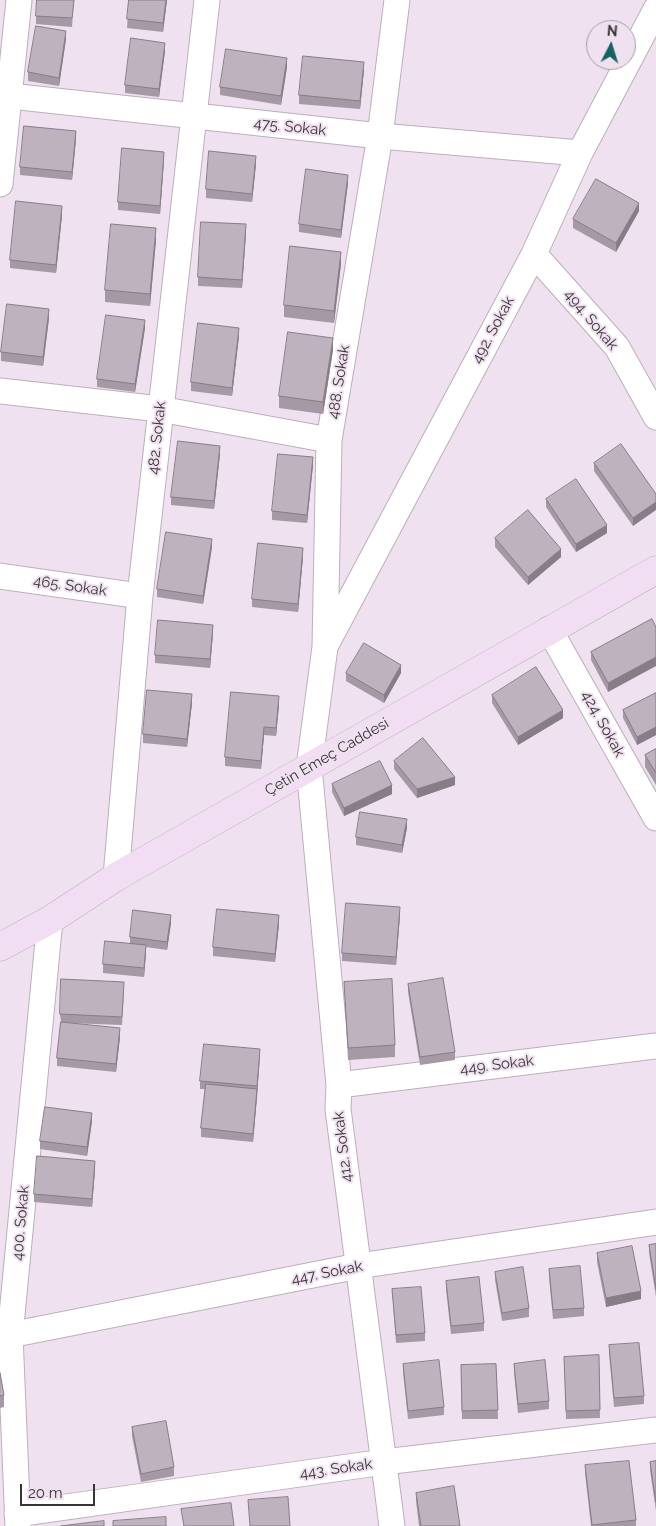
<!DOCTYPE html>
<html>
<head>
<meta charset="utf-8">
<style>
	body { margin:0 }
	#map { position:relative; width:656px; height:1526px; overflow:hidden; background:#efe1ef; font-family:Raleway,sans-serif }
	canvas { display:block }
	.north { position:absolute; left:586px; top:20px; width:50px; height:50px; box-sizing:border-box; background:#efe1ef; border:1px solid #a79ca6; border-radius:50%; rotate:5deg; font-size:14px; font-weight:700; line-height:20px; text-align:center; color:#3a3439 }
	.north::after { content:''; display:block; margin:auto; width:18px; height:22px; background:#156465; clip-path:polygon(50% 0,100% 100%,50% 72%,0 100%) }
	.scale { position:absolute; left:20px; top:1484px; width:75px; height:22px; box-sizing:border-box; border:2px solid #3a3439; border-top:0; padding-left:6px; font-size:15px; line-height:18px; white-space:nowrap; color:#3a3439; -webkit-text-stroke:4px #efe1ef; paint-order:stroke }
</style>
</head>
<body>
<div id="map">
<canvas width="656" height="1526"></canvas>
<div class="north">N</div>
<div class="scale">20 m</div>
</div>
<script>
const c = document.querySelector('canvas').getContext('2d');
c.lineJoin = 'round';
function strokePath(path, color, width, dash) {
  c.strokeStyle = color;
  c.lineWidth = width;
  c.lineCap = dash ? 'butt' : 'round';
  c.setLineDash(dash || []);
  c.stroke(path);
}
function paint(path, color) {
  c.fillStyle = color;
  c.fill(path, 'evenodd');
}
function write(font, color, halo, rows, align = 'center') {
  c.font = font + ' Raleway,sans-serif';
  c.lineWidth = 4;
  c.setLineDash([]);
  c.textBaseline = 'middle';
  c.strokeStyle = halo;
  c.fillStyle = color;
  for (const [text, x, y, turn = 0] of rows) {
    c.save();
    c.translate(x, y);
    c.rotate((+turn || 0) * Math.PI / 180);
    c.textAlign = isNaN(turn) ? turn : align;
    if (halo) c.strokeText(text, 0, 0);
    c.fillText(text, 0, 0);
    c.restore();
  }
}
const street = new Path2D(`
	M0 95 380 136 580 153
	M0 184 19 0
	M534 254 617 347 656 417
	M0 391 160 409 329 440
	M0 576 140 596
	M549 629 656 818
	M327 643 534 254 580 153 656 9
	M116 877 140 596 207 0
	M339 1085 656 1046
	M0 1337 358 1266 656 1222
	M17 1514 384 1462 656 1430
	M18 1526 10 1335 50 920
	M392 1526 338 1109 339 1085 309 767 325 647 329 440 380 136 397 0`);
const secondary = new Path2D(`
	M0 947 50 920 116 877 656 570`);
strokePath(street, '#bcafbc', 27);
strokePath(secondary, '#bcafbc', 29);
strokePath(street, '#fff', 25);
strokePath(secondary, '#f2def2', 28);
paint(new Path2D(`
	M74 0 72 27 36 24V16Z
	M129 0H167L163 32 127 28Z
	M66 39 59 86 28 81V72Z
	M165 51 159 97 125 93V85Z
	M287 67 281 105 220 95V87Z
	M364 70 360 109 299 104V95Z
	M76 139 72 180 20 175V167Z
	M164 160 160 214 118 210V202Z
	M256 164 252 202 206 198V189Z
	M348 183 341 238 299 232V224Z
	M639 211 616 252 573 228V219Z
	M62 215 56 273 10 268V260Z
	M246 233 242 288 198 286V277Z
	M156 240 150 306 105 302V290Z
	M341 264 334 323 284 317V305Z
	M49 318 43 366 1 361V352Z
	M145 328 135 392 97 387V379Z
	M239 336 232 396 191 391V382Z
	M333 350 323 414 279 408V396Z
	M220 454 214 509 171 505V497Z
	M594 463 656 494 633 526 594 471Z
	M313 465 307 523 272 520V511Z
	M546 499 607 533 576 552 546 507Z
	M495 538 561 557 528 585 495 547Z
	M212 547 203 604 157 597V589Z
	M303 557 298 612 252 607V599Z
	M652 619 608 692 591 660V652Z
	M213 633 210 668 155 663V655Z
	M346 673H401L384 703 346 681Z
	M656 693V735L637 745 623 718V710Z
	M492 695 563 718 518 745 492 703Z
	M192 703 187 747 143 743V734Z
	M279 705 276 736 264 735 261 769 225 766V757Z
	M656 749V785L645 767V755Z
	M394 761 455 785 417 798 394 769Z
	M332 784 392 794 344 816 332 792Z
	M407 828 402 853 356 845V837Z
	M400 915 396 965 342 961V953Z
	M171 923 167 950 146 947 144 977 103 973V964L130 944V937Z
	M279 924 275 962 213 956V947Z
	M344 982 395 1045V1057L348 1060Z
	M408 984 455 1052V1060L420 1065 408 992Z
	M124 990 122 1025 67 1023 120 1037 116 1072 57 1066V1058L61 1022 60 1014Z
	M260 1058 253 1142 201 1137V1128L205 1089H200V1081Z
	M92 1121 87 1156 40 1149V1141Z
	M95 1169 92 1207 34 1202V1194Z
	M656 1244V1297L649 1253V1245Z
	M597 1253 641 1299 606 1307 597 1262Z
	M549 1269 584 1308V1316L553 1319 549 1277Z
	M495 1272 529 1308V1317L502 1321 495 1280Z
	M446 1281 484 1323V1331L451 1334 446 1289Z
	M392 1289 425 1333V1341L396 1343Z
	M609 1345 644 1396V1404L614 1407 609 1353Z
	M599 1355 600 1418 566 1419 564 1357Z
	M403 1364 444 1407V1415L408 1419 403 1372Z
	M496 1364 498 1419H462L461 1365Z
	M514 1364 549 1401V1409L518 1413 514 1372Z
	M0 1373 4 1395V1407L0 1408Z
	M132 1427 174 1467V1476L141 1482 132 1436Z
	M656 1461V1511L650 1470V1462Z
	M585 1465 636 1520V1526H591L585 1473Z
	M416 1493 460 1526H419L416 1501Z`), '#a499a4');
paint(new Path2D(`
	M166 0H167L163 32V23Z
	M66 31V39L59 86V78Z
	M165 43V51L159 97V89Z
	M287 58V67L281 105V96Z
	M364 62V70L360 109V101Z
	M76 131V139L72 180V172Z
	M164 152V160L160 214V206Z
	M256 156V164L252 202V194Z
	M348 175V183L341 238V230Z
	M639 203V211L616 252V243Z
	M62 206V215L56 273V265Z
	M246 224V233L242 288V280Z
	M156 228V240L150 306V294Z
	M341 252V264L334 323V311Z
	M49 309V318L43 366V357Z
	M145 320V328L135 392V384Z
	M239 328V336L232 396V388Z
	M333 338V350L323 414V402Z
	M220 446V454L214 509V501Z
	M313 457V465L307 523V515Z
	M656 502V510L633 526V518Z
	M607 525V533L576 552V544Z
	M212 539V547L203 604V596Z
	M303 548V557L298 612V604Z
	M561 549V557L528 585V577Z
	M213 625V633L210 668V659Z
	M656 657V666L608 692V683Z
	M401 665V673L384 703V695Z
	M192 694V703L187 747V739Z
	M279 696V705L276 736V728Z
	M563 710V718L518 745V737Z
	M264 727V735L261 769V761Z
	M656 727V735L637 745V737Z
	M455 777V785L417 798V789Z
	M392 785V794L344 816V808Z
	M407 819V828L402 853V845Z
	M400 907V915L396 965V957Z
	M171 915V923L167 950V942Z
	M279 915V924L275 962V954Z
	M146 945V954L144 977V968Z
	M120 1028V1037L116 1072V1064Z
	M260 1049 257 1098 253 1142V1134Z
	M92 1113V1121L87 1156V1147Z
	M95 1161V1169L92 1207V1199Z
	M641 1291V1299L606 1307V1298Z`), '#867d86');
const building = new Path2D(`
	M37 0H74L72 18 36 16Z
	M129 0H166L163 23 127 19Z
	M36 26 66 31 59 78 28 72Z
	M131 38 165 43 159 89 125 85Z
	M226 49 287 58 281 96 220 87Z
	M303 56 364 62 360 101 299 95Z
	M24 126 76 131 72 172 20 167Z
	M122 148 164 152 160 206 118 202Z
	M209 151 256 156 252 194 206 189Z
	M306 169 348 175 341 230 299 224Z
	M596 179 639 203 616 243 573 219Z
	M16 201 62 206 56 265 10 260Z
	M201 222 246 224 242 280 198 277Z
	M111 224 156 228 150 294 105 290Z
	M290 246 341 252 334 311 284 305Z
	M7 304 49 309 43 357 1 352Z
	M106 315 145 320 135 384 97 379Z
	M198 323 239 328 232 388 191 382Z
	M288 332 333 338 323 402 279 396Z
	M178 441 220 446 214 501 171 497Z
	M621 444 656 494V502L633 518 594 463Z
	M278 454 313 457 307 515 272 511Z
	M576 479 607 525 576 544 546 499Z
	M528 510 561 549 528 577 495 538Z
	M166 532 212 539 203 596 157 589Z
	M258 543 303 548 298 604 252 599Z
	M652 619 656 627V657L608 683 591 652Z
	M158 620 213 625 210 659 155 655Z
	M364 643 401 665 384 695 346 673Z
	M536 667 563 710 518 737 492 695Z
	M147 690 192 694 187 739 143 734Z
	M231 692 279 696 276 728 264 727 261 761 225 757Z
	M656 693V727L637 737 623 710Z
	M423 738 455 777 417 789 394 761Z
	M656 749V773L645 755Z
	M380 761 392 785 344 808 332 784Z
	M360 812 407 819 402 845 356 837Z
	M346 903 400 907 396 957 342 953Z
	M217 909 279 915 275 954 213 947Z
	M133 910 171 915 167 942 130 937Z
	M105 941 146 945 144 968 103 964Z
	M443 978 455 1052 420 1057 408 984Z
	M61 979 124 982 122 1017 60 1014Z
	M392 979 395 1045 348 1048 344 982Z
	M61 1022 120 1028 116 1064 57 1058Z
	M204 1044 260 1049 257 1086 200 1081Z
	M206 1084 257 1089 253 1134 201 1128Z
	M45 1107 92 1113 87 1147 40 1141Z
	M37 1156 95 1161 92 1199 34 1194Z
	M656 1244V1289L649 1245Z
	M632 1246 641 1291 606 1298 597 1253Z
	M580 1266 584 1308 553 1310 549 1269Z
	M523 1267 529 1308 502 1313 495 1272Z
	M479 1277 484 1323 451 1326 446 1281Z
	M421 1287 425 1333 396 1335 392 1289Z
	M639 1343 644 1396 614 1398 609 1345Z
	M599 1355 600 1410 566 1411 564 1357Z
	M439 1360 444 1407 408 1411 403 1364Z
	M545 1360 549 1401 518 1404 514 1364Z
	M496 1364 498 1410 462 1411 461 1365Z
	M0 1373 4 1395 0 1396Z
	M166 1421 174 1467 141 1474 132 1427Z
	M629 1461 636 1520 592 1525 585 1465Z
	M656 1461V1502L650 1462Z
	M454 1486 460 1526H421L416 1493Z
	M288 1497 290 1526H250L248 1500Z
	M231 1503 234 1526H184L181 1509Z
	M166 1517V1526H113V1521Z
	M104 1521V1526H61Z`);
paint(building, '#bfb2bf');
strokePath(building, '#867d86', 1);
write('15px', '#3a3439', '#efe1ef', [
	["475. Sokak",290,127,6],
	["494. Sokak",591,320,50],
	["492. Sokak",493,330,-62],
	["488. Sokak",339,382,-81],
	["482. Sokak",157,438,-84],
	["465. Sokak",70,586,8],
	["424. Sokak",603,724,61],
	["Çetin Emeç Caddesi",327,757,-30],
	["449. Sokak",497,1065,-7],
	["412. Sokak",343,1147,-97],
	["400. Sokak",21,1223,-85],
	["447. Sokak",327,1273,-11],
	["443. Sokak",336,1469,-8]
]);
</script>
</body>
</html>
